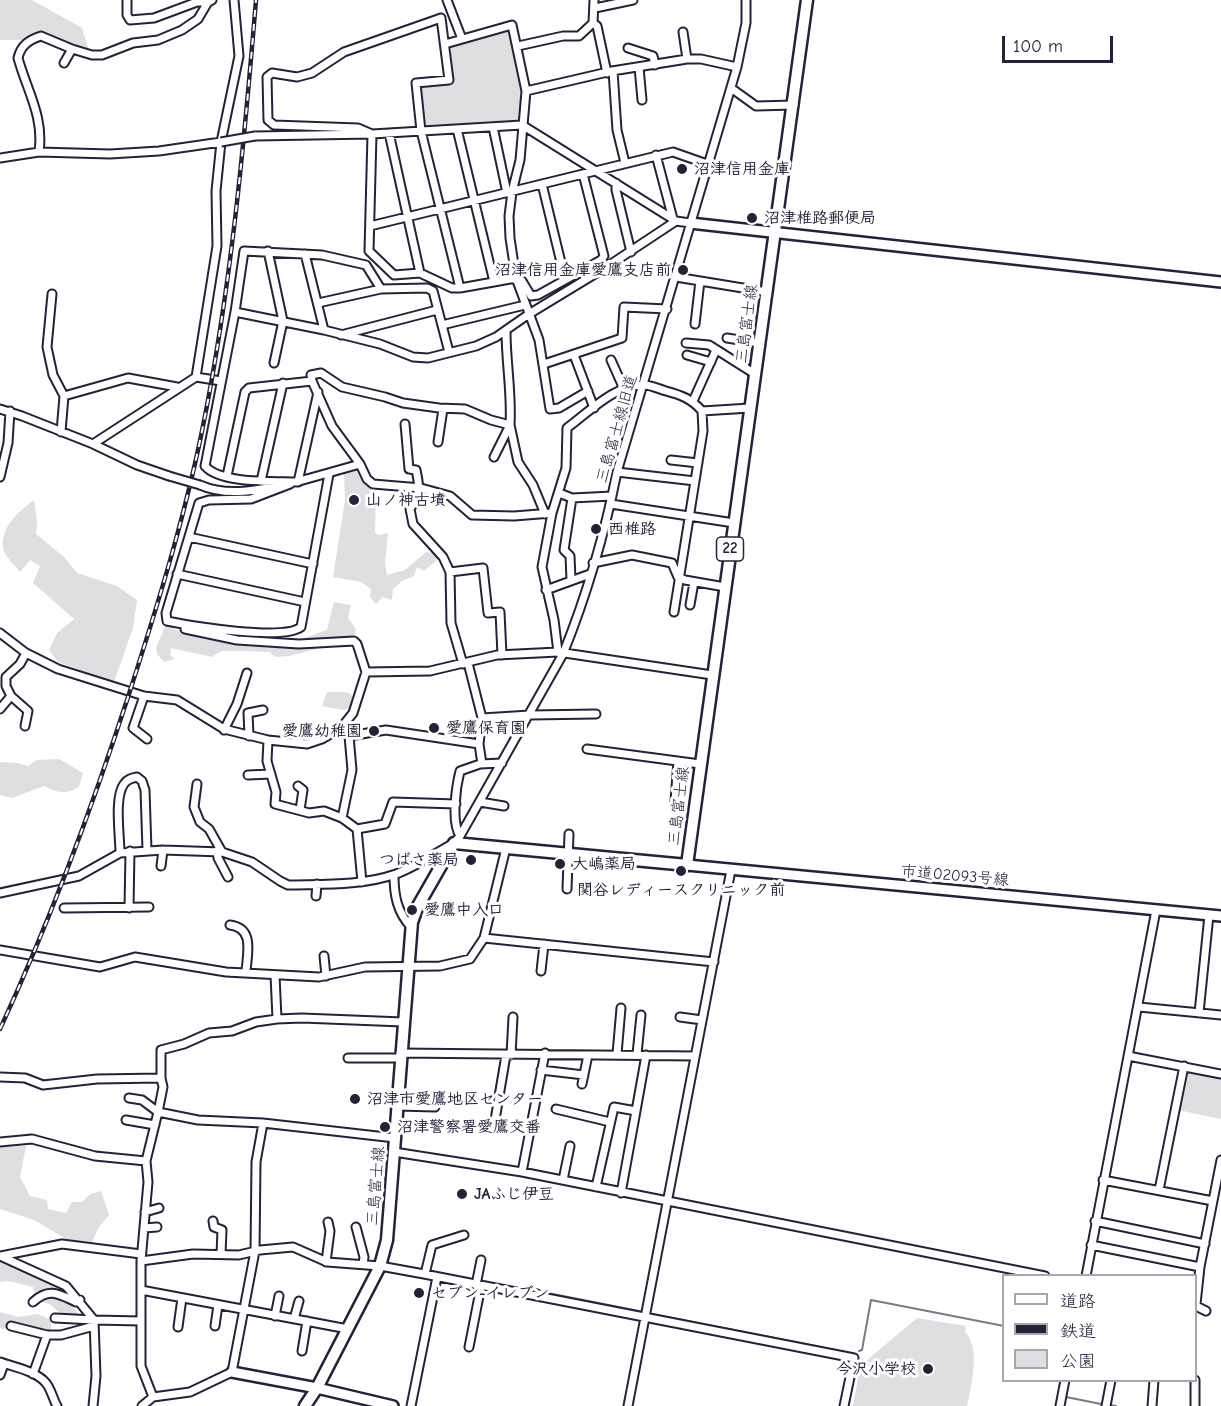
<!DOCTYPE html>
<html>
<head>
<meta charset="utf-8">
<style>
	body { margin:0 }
	#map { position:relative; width:1221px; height:1406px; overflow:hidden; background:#fff; font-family:"Comic Neue","Klee One",sans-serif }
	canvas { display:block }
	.legend { position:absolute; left:1002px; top:1274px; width:195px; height:108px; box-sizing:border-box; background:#fff; border:2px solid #a7a7b1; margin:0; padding:8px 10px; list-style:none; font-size:18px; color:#22223b }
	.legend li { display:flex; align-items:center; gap:12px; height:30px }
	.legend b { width:30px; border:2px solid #a7a7b1 }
	.scale { position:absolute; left:1002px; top:36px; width:111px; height:27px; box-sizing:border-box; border:3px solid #22223b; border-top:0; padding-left:8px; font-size:18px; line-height:21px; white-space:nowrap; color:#22223b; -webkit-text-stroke:4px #fff; paint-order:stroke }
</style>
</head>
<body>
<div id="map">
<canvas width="1221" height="1406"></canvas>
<ul class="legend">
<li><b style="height:8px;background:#fff"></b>道路</li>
<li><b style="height:8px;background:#22223b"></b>鉄道</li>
<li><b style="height:16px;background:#dfdfe2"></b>公園</li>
</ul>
<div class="scale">100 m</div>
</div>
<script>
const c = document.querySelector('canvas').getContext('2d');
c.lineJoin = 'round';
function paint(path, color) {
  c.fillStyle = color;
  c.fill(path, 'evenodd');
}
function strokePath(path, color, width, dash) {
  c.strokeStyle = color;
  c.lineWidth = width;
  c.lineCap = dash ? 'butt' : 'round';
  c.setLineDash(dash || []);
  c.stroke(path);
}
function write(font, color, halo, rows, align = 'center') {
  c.font = font + ' "Comic Neue","Klee One",sans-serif';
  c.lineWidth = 6;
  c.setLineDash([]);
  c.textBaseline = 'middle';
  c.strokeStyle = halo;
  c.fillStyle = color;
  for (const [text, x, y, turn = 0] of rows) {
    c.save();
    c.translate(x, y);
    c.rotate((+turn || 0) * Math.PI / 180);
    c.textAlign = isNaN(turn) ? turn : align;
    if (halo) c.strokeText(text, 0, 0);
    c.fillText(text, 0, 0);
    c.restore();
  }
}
paint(new Path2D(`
	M0 0H32L82 28 89 51 45 32 25 40H0Z
	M510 28 515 54 513 55 516 57C521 79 528 105 515 125L421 131 417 84 420 88 425 84H451V47Z
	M358 470 365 484 375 490 376 493 375 533 379 535 388 533 385 563 387 575 405 570 426 552 433 553 438 559 424 571 417 567 414 576 402 581 393 589 392 600 383 597 376 604 370 597 371 589 361 582 333 577 345 500 344 474Z
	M34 500 37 521 36 534 64 557 77 573 117 586 137 600 133 628 114 682 58 662 49 650 57 633 74 619 33 583 40 566 30 560 20 572C14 565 6 557 3 549 0 527 19 511 34 500Z
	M334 602 351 605 348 618 356 629 353 640 289 656 276 657 269 652 244 651H222L212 657 171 648 170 655 175 659 164 662 157 654 156 648 166 624 176 630 284 645 327 630Z
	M327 692H345L351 694 354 702 350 708 343 710 322 706Z
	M59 759 83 773 79 787C65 795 58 793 44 786L12 798 0 795V762L18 763 28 766 37 760Z
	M1189 1071 1221 1078V1119L1178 1110 1185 1074Z
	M26 1146 20 1177 30 1196 47 1200 48 1209 66 1213 72 1202H82L90 1194 101 1191 109 1215 99 1227 92 1242 68 1240 34 1220 0 1209V1147Z
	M0 1259 55 1283C58 1298 72 1302 79 1315H62L51 1305 36 1299 33 1287 9 1281 0 1282Z
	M0 1312 18 1317 38 1314 51 1320V1330L47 1335 12 1325 4 1329 0 1328Z
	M917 1318 966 1326 965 1332C981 1347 971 1387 967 1406H853L860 1366Z`), '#dfdfe2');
strokePath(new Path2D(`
	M522 1288 639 1311
	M652 1314 851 1353
	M859 1351 862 1350 871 1300 1004 1326
	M1060 1388 1061 1380
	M1066 1397 1101 1404
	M1111 1405 1116 1406`), '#7a7a88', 2);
const street = new Path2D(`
	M127 0V15L130 20 154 18 197 2H208
	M447 0 462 39
	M595 8 633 0
	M593 23 597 26 607 73
	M683 32 687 59
	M445 44 512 25 526 91 520 160 512 192 509 216 510 238 516 278 539 340 550 409 559 408 588 391
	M518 46 563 36H579L593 23 594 0
	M628 48 653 56 655 65
	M64 63 72 49
	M639 67 642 100
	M613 71 617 130 625 163
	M731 88 756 106 794 105
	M526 91 612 71 687 59H701L737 67
	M493 127 507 193
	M457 129 494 282
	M389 133 420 273
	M255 136 372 134 522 125 676 221 690 223
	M39 152C44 116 27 91 18 58 21 45 29 40 41 36L72 49 92 55H102L133 43 158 40 182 30 198 19 208 2 212 0
	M656 155 673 219
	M0 158 39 152 110 154 159 151 221 142
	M616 183V190L631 252
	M542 184 565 279
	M370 226 673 152 707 164
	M268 251 283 321 274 363
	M305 254 324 330
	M676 277 767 292
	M460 288 421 131 416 83 449 80 441 18 344 52 312 73 297 77 272 73 267 77 268 120 274 125 358 128 372 134 369 251 394 275 420 273 452 288H460L516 278 522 281 531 296 538 295 601 260 604 256 583 174
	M52 294 47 347 53 375 64 396 61 432
	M318 303 381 289 427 288 433 291 449 352
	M235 312 244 251 322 255 366 265 381 289
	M695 324 700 281
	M442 325 525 305
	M341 335 437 310
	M727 338 759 343
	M686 343 709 345 755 374
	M574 355 594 408
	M687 355 711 362
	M611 360 624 389
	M544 364 622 338 624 307 667 309
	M196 377 217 246 216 191 221 142 239 56 234 0
	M312 381 311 375 321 373 342 387 385 397 403 403 439 408 465 409 491 420 510 425C512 393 506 363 506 331
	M318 392 298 482C275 481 220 484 205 466L235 312 324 330 380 344 413 357 428 358 476 346 496 337 529 314 608 266 676 221
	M64 396 128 378 177 387
	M693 401 716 350
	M0 409 22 416 93 444 137 465 169 476
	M405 424 409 469 416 470C420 487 420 495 410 509L413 524 443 557 450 572 451 623 463 664
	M510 425 518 462 533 485 545 514
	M438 442 443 409
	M93 444 196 377 221 381
	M494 457 510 425
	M671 460 698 463
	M617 472 695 481 674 612
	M227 476 245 392 249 388 312 381 332 426 360 464 367 479 373 484 421 488 450 496 472 515 514 516 552 513
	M0 477 8 443 10 411
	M261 481 283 383
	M695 481 703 431 702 411
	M296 482 360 464
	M200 485C225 496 253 491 279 486
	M559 493 572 498 564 550 570 556 571 580
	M572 498 612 496
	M611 504 734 523
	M189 537 313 564
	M593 563 632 555 672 563 678 577 685 580 725 587
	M450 572 483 568 488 613 500 612 502 655
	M177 574 305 602
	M546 590 590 574
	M690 605 694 582
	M167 621C191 626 283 641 301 627L329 474
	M167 621 166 613 199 503 209 500 251 499 290 484
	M185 629 237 640 299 644 354 641 357 644 366 672
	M0 633 26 653 58 669 144 696 177 700 224 729 268 740 307 744 322 739 341 728 353 713 366 672 430 671 497 655 558 652 712 675
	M558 652 554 620 542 567 552 513 566 468 567 428C589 412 615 384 644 385 651 385 659 389 666 391 681 395 692 399 702 411L750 408
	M468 663 482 718
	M11 696 28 711 25 726
	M144 696 133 728 147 739
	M0 709 11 696 6 686V677L20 664 26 653
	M341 728 349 736 386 730 479 744 482 718 530 715 596 714
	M224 730 237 704 247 673
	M249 736 248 713 263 710
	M268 740 267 761 276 792 275 804 309 813 324 811 342 818 357 829 362 882
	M479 744 482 764
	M587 749 700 764
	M248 775 271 774
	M197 784 194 807 200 822 209 829 222 852
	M298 786 303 790 300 810
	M675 801 678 761
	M480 802 504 806
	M342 818 352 770 349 736
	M357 829 385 824 393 802 456 804
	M460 836C451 822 456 787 460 771L480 764 502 763
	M506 848 484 938 714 962
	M217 851 218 858 228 877
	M120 853C120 836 114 797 124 784 127 779 132 778 137 777L142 781 145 790 147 850
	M161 866 163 850
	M394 875C394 895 397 912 411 927
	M567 889 569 834
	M0 893 79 876 120 853 163 850 222 852 252 862 280 881 288 885C324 884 361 886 396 874 416 867 435 853 454 843L460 836 563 654C586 597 605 532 617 472L737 67 746 23V0
	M316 896 317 884
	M64 908 149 907
	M129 908 130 851
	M230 925C255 928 247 954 246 972
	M0 950 100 967 135 957 226 972 319 977 365 967 440 966 470 959 484 938
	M324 956 326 976
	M541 971 544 944
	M275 975 277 1019
	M1139 1007 1221 1015
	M1199 1013 1209 915
	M680 1017 702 1020
	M400 1053 695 1056
	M617 1054 621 1008
	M637 1054 641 1015
	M511 1055 513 1017
	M1128 1056 1221 1074
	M348 1058H400
	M541 1070 584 1075
	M0 1077 25 1078 43 1085 97 1079 161 1078
	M582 1084 588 1055
	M129 1098 142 1100 158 1112 163 1087 161 1078V1050L184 1044 209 1033 232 1031 256 1022 277 1019 302 1018 403 1022
	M397 1106 435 1107
	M556 1109 610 1122
	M636 1111 646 1055
	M126 1120 155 1125
	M495 1120 506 1055
	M0 1142 32 1139 95 1156 146 1161 158 1112 198 1120 263 1123 395 1138
	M394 1152 522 1172 1045 1276
	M146 1161 148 1182 141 1261V1366L153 1397
	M522 1172 545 1053
	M563 1180 570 1146
	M1103 1180 1213 1201
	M596 1187 614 1107 636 1111 621 1193
	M1159 1190 1184 1066
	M145 1212 159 1208
	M213 1221 214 1227 222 1230 221 1254
	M1095 1221 1205 1244
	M356 1227 364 1257 363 1265
	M144 1228 157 1227
	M1091 1245 1200 1267
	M0 1256 66 1286 94 1320 141 1321
	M0 1256 62 1244 141 1254
	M141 1261 193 1254 239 1255 260 1250 293 1247 327 1262 380 1266 424 1274 854 1358 844 1406
	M326 1262 330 1231 328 1222
	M425 1274 432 1245 464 1235
	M1086 1276 1156 910
	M476 1285 481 1260
	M141 1290 348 1329
	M33 1302C49 1287 59 1294 76 1302L80 1300
	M1196 1304 1200 1267 1221 1160
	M1196 1306 1206 1311
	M275 1316 279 1296
	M55 1318 94 1320 96 1376 93 1406
	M294 1319 299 1301
	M11 1326 47 1335
	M215 1326 218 1305
	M178 1327 182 1298
	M469 1347 481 1286
	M302 1351 307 1321
	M0 1362C14 1367 36 1371 46 1383 51 1389 53 1399 57 1406
	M33 1374 47 1335H61L94 1326
	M0 1375 4 1364
	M1195 1380V1406
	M142 1406 153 1397 190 1392 232 1372 255 1251 256 1162 263 1123
	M411 1406 437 1277
	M628 1406 731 870
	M1060 1406 1065 1380
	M1106 1406 1111 1380
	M1152 1406 1154 1380`);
const secondary = new Path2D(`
	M690 223 1221 282
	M687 865 1221 916
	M232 1372 317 1388 393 1406`);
const primary = new Path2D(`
	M305 1406 317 1388 380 1266 387 1240 412 922 418 906 454 843 687 865 807 0`);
strokePath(street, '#22223b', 11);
strokePath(secondary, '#22223b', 14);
strokePath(primary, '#22223b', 15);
strokePath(street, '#fff', 7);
strokePath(secondary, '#fff', 9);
strokePath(primary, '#fff', 10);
const rail = new Path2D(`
	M0 1029C50 921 92 808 129 694 157 607 184 520 202 431 231 288 244 145 256 0`);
strokePath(rail, '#22223b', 4.5);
strokePath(rail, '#fff', 2, [7]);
const streetBridge = new Path2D(`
	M221 142 255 136
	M169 476 200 485`);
strokePath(streetBridge, '#22223b', 11, []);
strokePath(streetBridge, '#fff', 7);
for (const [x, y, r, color] of [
	[682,169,6,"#22223b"],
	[752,218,6,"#22223b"],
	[683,270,6,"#22223b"],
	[354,500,6,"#22223b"],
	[596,529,6,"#22223b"],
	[434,728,6,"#22223b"],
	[374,731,6,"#22223b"],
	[471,860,6,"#22223b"],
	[560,864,6,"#22223b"],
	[681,871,6,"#22223b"],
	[412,910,6,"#22223b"],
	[355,1099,6,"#22223b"],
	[385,1127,6,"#22223b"],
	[462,1194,6,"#22223b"],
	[419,1293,6,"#22223b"],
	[928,1369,6,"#22223b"]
]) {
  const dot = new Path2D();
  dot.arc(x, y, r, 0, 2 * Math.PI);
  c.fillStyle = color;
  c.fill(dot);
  strokePath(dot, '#fff', 2);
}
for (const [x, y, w] of [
	[730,549,27]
]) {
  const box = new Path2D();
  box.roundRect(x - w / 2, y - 12, w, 24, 4.5);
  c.fillStyle = '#fff';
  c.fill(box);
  strokePath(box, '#22223b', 1.5);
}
write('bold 15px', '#22223b', null, [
	["22",730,549]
]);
write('bold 16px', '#22223b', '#fff', [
	["沼津信用金庫",694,169],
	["沼津椎路郵便局",764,218],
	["沼津信用金庫愛鷹支店前",671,270,"right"],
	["山ノ神古墳",366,500],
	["西椎路",608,529],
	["愛鷹保育園",446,728],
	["愛鷹幼稚園",362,731,"right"],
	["つばさ薬局",459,860,"right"],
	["大嶋薬局",572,864],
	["関谷レディースクリニック前",681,890,"center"],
	["愛鷹中入口",424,910],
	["沼津市愛鷹地区センター",367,1099],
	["沼津警察署愛鷹交番",397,1127],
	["JAふじ伊豆",474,1194],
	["セブン-イレブン",431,1293],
	["今沢小学校",916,1369,"right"]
], 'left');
write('16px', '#22223b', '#fff', [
	["三島富士線",747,324,-82],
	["三島富士線旧道",617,429,-74],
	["三島富士線",679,806,-83],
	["市道02093号線",955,876,5],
	["三島富士線",376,1186,-85]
]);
</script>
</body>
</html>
